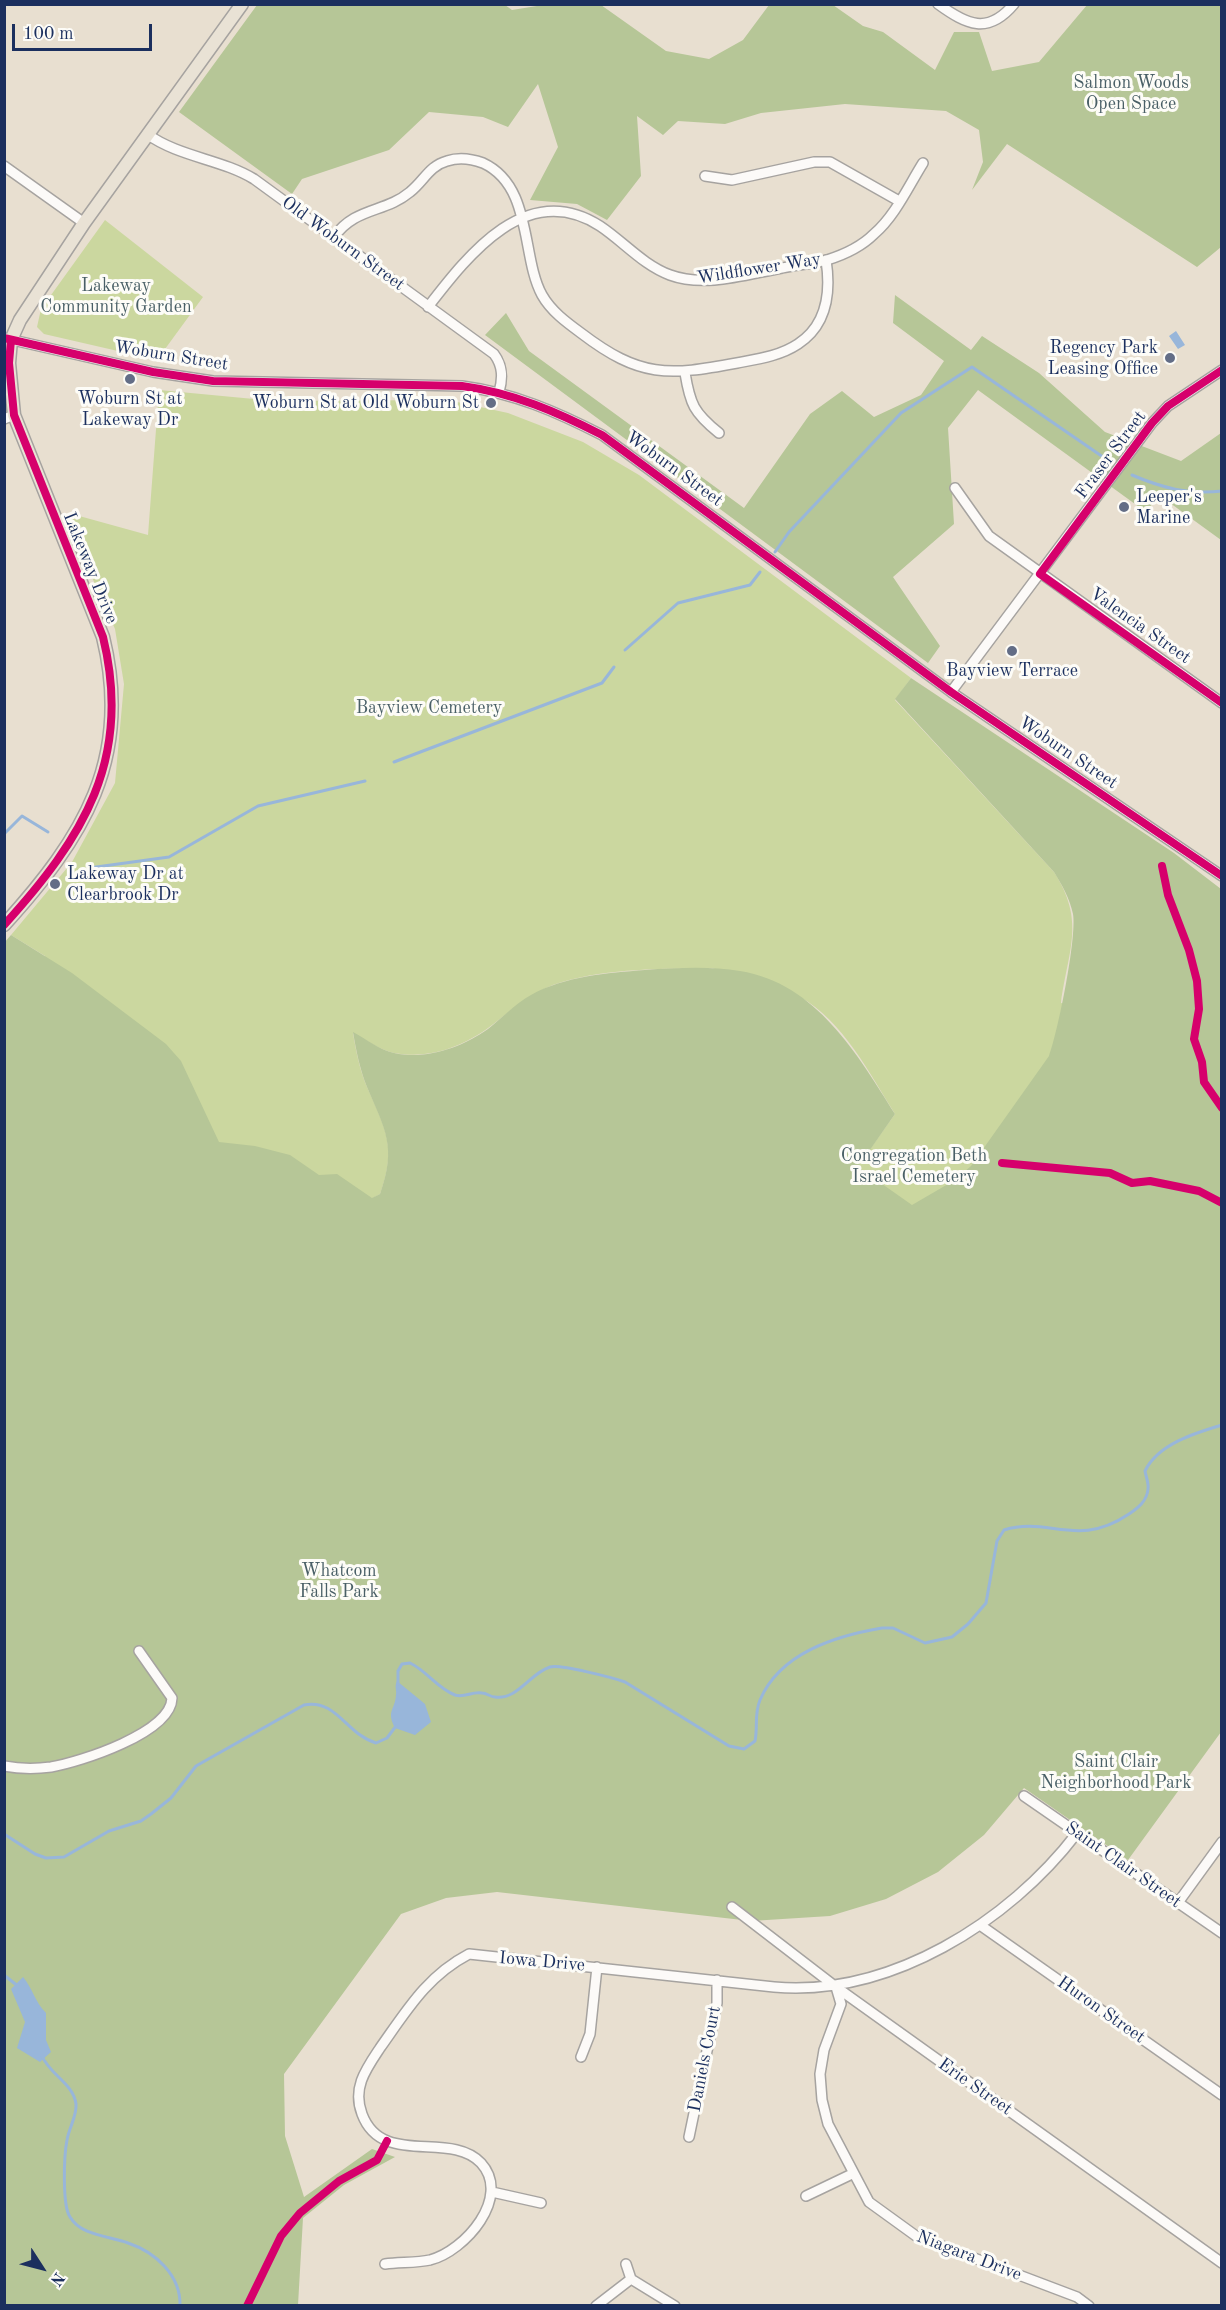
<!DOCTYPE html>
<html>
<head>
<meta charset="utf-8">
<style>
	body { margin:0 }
	#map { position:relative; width:1226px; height:2310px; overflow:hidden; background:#e8dfd0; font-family:"Old Standard TT",serif }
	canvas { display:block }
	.frame { position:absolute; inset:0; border:6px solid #1b2f5e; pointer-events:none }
	.north { position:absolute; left:12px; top:2238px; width:60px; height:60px; -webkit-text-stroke:4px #fdfcf7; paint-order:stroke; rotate:126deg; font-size:16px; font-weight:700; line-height:24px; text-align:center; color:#1b2f5e }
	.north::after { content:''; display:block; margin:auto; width:21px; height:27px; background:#1b2f5e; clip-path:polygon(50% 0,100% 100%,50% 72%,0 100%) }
	.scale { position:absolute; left:12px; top:24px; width:140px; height:27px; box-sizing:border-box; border:3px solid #1b2f5e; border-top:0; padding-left:8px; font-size:18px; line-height:21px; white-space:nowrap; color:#1b2f5e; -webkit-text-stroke:4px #fdfcf7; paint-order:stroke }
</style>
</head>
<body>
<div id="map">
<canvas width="1226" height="2310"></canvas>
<div class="frame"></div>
<div class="north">N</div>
<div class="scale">100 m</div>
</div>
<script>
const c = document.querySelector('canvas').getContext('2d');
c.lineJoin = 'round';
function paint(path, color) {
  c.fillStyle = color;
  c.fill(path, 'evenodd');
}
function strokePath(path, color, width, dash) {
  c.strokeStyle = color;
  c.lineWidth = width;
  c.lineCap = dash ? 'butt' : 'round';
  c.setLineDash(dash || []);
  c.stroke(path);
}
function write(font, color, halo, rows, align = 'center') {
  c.font = font + ' "Old Standard TT",serif';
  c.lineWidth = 6;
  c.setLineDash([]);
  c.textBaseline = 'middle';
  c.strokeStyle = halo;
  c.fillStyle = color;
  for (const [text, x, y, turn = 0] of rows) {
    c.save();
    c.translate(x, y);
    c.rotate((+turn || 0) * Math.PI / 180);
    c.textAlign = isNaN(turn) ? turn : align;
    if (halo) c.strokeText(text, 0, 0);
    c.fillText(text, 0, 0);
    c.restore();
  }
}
paint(new Path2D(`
	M105 220 203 297 157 360 44 334 37 327 41 309Z
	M159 390 275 401 448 400 508 413 583 442 639 475 911 678 895 700 1054 872C1086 922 1068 950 1061 1003L1087 1006 1042 1140 401 1642 4 1005 45 956 11 935 72 862 115 783 124 684 115 629 70 528 72 514 148 535ZM712 968C736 976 780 986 800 997 843 1021 870 1074 895 1114L858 1166 373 1198 380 1194C397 1147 386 1130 367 1087 360 1071 356 1051 353 1033 366 1040 380 1050 394 1053 432 1060 467 1045 496 1022 516 1006 537 989 562 982 610 968 662 969 712 968Z`), '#cbd79f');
paint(new Path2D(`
	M505 5 512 10 543 5H601L666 51 709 59 743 40 769 5H833L863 26 883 32 935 70 954 32H979L992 71 1039 62 1087 5H1221V247L1197 267 1007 144 972 190 983 162 979 130 946 111 845 104 761 113 725 124 678 121 663 135 637 116 641 176 607 220 577 204 530 200 558 147 538 84 508 127 483 117 429 112 389 150 302 179 292 194 179 112 257 5Z
	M895 295 971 350 982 336 1039 373 1105 432 1181 461 1221 433V540L1159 495 1146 512 978 390 948 428 954 524 893 577 940 646 928 663 485 335 506 313 529 351 744 508 810 414 842 391 874 417 921 395 944 361 893 323Z
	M911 678 1174 853 1221 889V1732L1128 1860 1024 1788 984 1835 938 1872 886 1899 830 1916 751 1921 497 1892 446 1898 401 1914 284 2074 285 2136 304 2197 372 2149 395 2157 344 2185 303 2218 298 2305 5 2306 4 943 11 935 72 973 166 1044 181 1061 219 1142 255 1146 290 1155 319 1175 337 1174 372 1198 380 1194C397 1146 385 1130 367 1087 360 1070 356 1050 353 1032 366 1039 380 1050 394 1053 426 1060 461 1048 488 1029 502 1018 515 1004 531 995 565 976 607 973 645 970 676 968 710 966 740 971 816 983 858 1055 895 1114L858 1167 912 1205 955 1180 971 1166 1049 1056C1058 1032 1077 937 1073 914 1070 899 1062 885 1054 872L895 699Z`), '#b6c697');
paint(new Path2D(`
	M1176 331 1185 345 1178 349 1169 336Z
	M397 1681 425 1704 431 1722 415 1735 395 1728C386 1711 395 1710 396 1695 397 1689 394 1688 397 1681Z
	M23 1977C33 1989 35 2002 46 2013V2040L51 2052 40 2062 17 2048 25 2022 11 1989Z`), '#98b6da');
strokePath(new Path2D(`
	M1132 475C1162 488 1190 495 1222 491
	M775 552 789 532 901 413 972 367 1103 457
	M625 650 678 603 750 585 760 572
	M394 762 602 683 614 667
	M4 834 22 816 48 832
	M89 868 169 857 258 806 365 781
	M398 1684V1671L402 1664 410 1663C427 1671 437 1688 455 1695 465 1698 472 1691 482 1693 487 1693 490 1697 495 1697 518 1700 530 1673 550 1667 560 1664 614 1678 625 1682L729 1746 744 1749 755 1741C758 1727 754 1714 760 1700 780 1653 835 1636 882 1628H893L925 1643 952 1637 968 1624 986 1603 997 1541 1004 1530C1049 1516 1077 1549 1129 1514 1138 1508 1147 1501 1148 1489 1149 1483 1146 1477 1145 1471 1158 1444 1195 1433 1222 1425
	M4 1834 35 1854 46 1858 64 1857 109 1831 141 1821 151 1814 171 1798 196 1766 304 1705C336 1698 347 1735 376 1743L387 1738 396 1726
	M4 1975 19 1987
	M42 2056C50 2075 73 2083 76 2104 77 2116 69 2128 67 2140 64 2155 62 2205 70 2217 81 2236 110 2236 128 2243 155 2252 181 2275 180 2306`), '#98b6da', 3);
const minor = new Path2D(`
	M938 4C967 25 988 35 1014 4
	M147 134C179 157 221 159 254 179L494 354C503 366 503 378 499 392
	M4 166 84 223
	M705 176 732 180 814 162H830L899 201
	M334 237C355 207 385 213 410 192 424 181 429 166 447 161 459 157 472 159 483 163 533 186 521 257 542 295 551 311 566 322 581 333 640 378 668 376 737 363 758 359 780 356 798 344 827 325 831 292 826 260
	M428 307C469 254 527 179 600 226 624 242 643 265 670 275 705 288 747 274 782 268 796 265 812 264 827 260 843 255 862 246 874 234 895 216 908 187 923 163
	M4 338 153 372 213 381 462 386C514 393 557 412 602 435L951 692 1222 876
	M685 373C690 404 694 413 719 433
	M4 419 14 415
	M955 488 989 536 1222 703
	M951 692 1152 423 1168 406 1222 370
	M4 1766C20 1769 36 1769 51 1767 80 1762 171 1733 172 1698L139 1651
	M1024 1796 1222 1933
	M1177 1904 1222 1842
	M732 1907 836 1987 1222 2263
	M980 1925 1222 2095
	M836 1987 841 2004 824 2050 820 2074 822 2100 828 2124 869 2202 916 2236 1077 2297 1089 2306
	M581 2057 590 2034 597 1967
	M689 2137 717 2003V1980
	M492 2192 541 2203
	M806 2196 852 2174
	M385 2264C399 2262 416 2263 430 2260 465 2251 512 2197 481 2163 450 2130 382 2168 362 2114 352 2088 366 2069 380 2048 407 2010 427 1976 469 1954L774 1987C890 1997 1009 1922 1077 1833
	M626 2264 631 2279
	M596 2306 631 2279 675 2306`);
const major = new Path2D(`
	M4 925C83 838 133 759 103 637L14 415 9 363 11 340 20 320 84 223 242 4`);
strokePath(minor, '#a6a3a0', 12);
strokePath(major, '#a6a3a0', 15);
strokePath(minor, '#fcfaf8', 9);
strokePath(major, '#e9e2d5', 12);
strokePath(new Path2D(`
	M4 338 153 372 213 381 462 386C514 393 557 412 602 435L951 692 1222 876
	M1222 370 1168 406 1152 423 1040 574 1222 703
	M1162 866 1168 895 1189 950 1197 981 1199 1009 1194 1039 1202 1062 1204 1082 1222 1108
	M4 925C83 838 133 759 103 637L14 415 9 363 11 340
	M1002 1163 1110 1173 1132 1183 1150 1181 1199 1191 1222 1203
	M247 2306 281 2236 300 2213 339 2181 377 2160 387 2141`), '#d6006c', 8);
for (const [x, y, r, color] of [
	[1170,358,6,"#636d86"],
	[130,379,6,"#636d86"],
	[491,403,6,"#636d86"],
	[1124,507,6,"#636d86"],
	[1012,651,6,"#636d86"],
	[55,884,6,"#636d86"]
]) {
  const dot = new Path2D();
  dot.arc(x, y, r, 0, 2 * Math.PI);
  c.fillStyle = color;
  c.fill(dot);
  strokePath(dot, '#fdfcf7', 2);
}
write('18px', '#495f66', '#fdfcf7', [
	["Salmon Woods",1131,83],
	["Open Space",1131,104],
	["Lakeway",116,286],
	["Community Garden",116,307],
	["Bayview Cemetery",429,708],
	["Congregation Beth",914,1156],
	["Israel Cemetery",914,1177],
	["Whatcom",339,1571],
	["Falls Park",339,1592],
	["Saint Clair",1116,1762],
	["Neighborhood Park",1116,1783]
]);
write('18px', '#1b2f5e', '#fdfcf7', [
	["Old Woburn Street",343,244,36],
	["Wildflower Way",759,269,-9],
	["Woburn Street",171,356,9],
	["Fraser Street",1111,455,-53],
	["Woburn Street",674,469,36],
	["Lakeway Drive",90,568,68],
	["Valencia Street",1140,626,35],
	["Woburn Street",1068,753,34],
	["Saint Clair Street",1123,1865,35],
	["Iowa Drive",542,1962,5],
	["Huron Street",1101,2010,35],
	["Daniels Court",705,2059,-79],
	["Erie Street",975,2087,35],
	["Niagara Drive",969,2256,21]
]);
write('18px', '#1b2f5e', '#fdfcf7', [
	["Regency Park",1158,348],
	["Leasing Office",1158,369],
	["Woburn St at",130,399,"center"],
	["Lakeway Dr",130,420,"center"],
	["Woburn St at Old Woburn St",479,403],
	["Leeper's",1136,497,"left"],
	["Marine",1136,518,"left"],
	["Bayview Terrace",1012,671,"center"],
	["Lakeway Dr at",67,874,"left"],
	["Clearbrook Dr",67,895,"left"]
], 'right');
</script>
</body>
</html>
